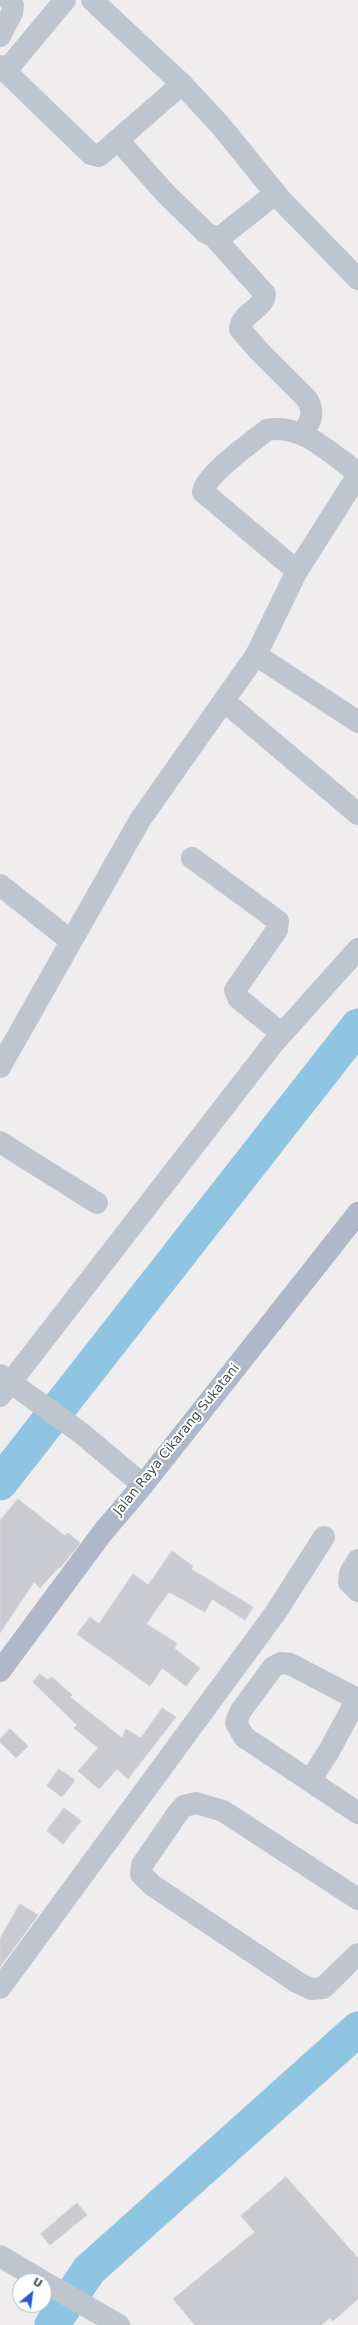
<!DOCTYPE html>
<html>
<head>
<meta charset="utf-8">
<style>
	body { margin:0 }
	#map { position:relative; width:358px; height:2325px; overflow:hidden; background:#efeded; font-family:"DejaVu Sans",sans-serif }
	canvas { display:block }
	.north { position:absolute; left:12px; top:2273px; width:40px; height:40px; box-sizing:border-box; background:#fff; border:1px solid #b5b8bc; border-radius:50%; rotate:29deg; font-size:11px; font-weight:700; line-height:16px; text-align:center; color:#474d58 }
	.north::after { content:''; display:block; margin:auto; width:14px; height:18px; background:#2958cd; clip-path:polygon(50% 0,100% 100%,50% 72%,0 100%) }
</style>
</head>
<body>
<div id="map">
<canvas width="358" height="2325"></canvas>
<div class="north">U</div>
</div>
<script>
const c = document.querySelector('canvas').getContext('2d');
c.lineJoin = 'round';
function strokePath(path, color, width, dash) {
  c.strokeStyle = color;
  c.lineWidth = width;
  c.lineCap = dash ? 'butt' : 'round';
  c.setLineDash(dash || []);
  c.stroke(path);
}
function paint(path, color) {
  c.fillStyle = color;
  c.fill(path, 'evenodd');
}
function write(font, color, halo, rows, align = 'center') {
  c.font = font + ' "DejaVu Sans",sans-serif';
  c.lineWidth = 4;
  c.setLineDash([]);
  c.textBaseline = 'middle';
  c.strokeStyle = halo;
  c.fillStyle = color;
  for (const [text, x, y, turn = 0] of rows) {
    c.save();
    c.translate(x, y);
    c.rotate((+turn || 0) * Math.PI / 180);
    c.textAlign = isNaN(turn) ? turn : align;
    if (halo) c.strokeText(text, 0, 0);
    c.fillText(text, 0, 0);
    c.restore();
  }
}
strokePath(new Path2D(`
	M0 1483 358 1026
	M52 2325 89 2270 358 2029`), '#8fc5e3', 35);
const building = new Path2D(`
	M18 1499 65 1536 68 1533 80 1543 60 1568 59 1567 40 1588 34 1582 0 1633V1521Z
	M172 1551 193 1566 191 1569 253 1607 245 1620 212 1599 205 1612 169 1592 146 1624 177 1643 174 1648 200 1668 186 1686 162 1668 150 1686 77 1634 90 1617 99 1624 133 1574 148 1585Z
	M40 1674 48 1680 52 1677 72 1695 70 1697 122 1738 126 1729 141 1738 162 1708 176 1717 128 1779 117 1769 99 1789 78 1771 98 1748 74 1728 77 1725 33 1682Z
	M10 1729 28 1746 16 1758 0 1742V1739Z
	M59 1769 75 1780 62 1797 47 1786Z
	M64 1808 81 1821 63 1844 47 1831Z
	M20 1904 38 1915 0 1967V1939Z
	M286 2177 358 2258V2299L333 2321 330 2318 321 2325H195L173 2299 255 2232 241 2216Z
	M77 2203 87 2215 50 2245 41 2234Z`);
paint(building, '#cacbd1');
strokePath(building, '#d1d2d8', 1);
strokePath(new Path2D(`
	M92 0 182 84 221 126 281 200 358 279
	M0 36 12 13 13 5 9 0
	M0 66 91 154 99 156 182 84
	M5 72 65 0
	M118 140 166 194 205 232 214 237 223 235 275 194
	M214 237 265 294C264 309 241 313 240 329L259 351 307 399C315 412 311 421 303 433
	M297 571 203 492C206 474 251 443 267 430 302 423 331 454 358 473
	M256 655 358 722
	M224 701 358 814
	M192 858 278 921 277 930 235 990 238 998 282 1034
	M0 885 71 941
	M0 1067 140 820 256 655 297 571 358 475
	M0 1142 97 1203
	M0 1375 81 1433 143 1485
	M0 1396 272 1045 358 949
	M358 1560 350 1573 349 1582 358 1591
	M357 1699 329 1751 310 1781 244 1737 236 1723 240 1712 273 1667 281 1663 290 1664 357 1699 358 1700
	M310 1781 358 1813
	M358 1899 223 1811 196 1803 184 1806 177 1814 142 1865 141 1874 152 1885 297 1982 311 1989 323 1988 358 1954
	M0 1988 276 1612 324 1537
	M0 2256 42 2281
	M44 2282 119 2325`), '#bfc5ce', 22);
strokePath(new Path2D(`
	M0 1671 103 1532 143 1485 358 1213`), '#aeb8c9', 22);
write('13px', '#474d58', '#fff', [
	["Jalan Raya Cikarang Sukatani",177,1440,-51]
]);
</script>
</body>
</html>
